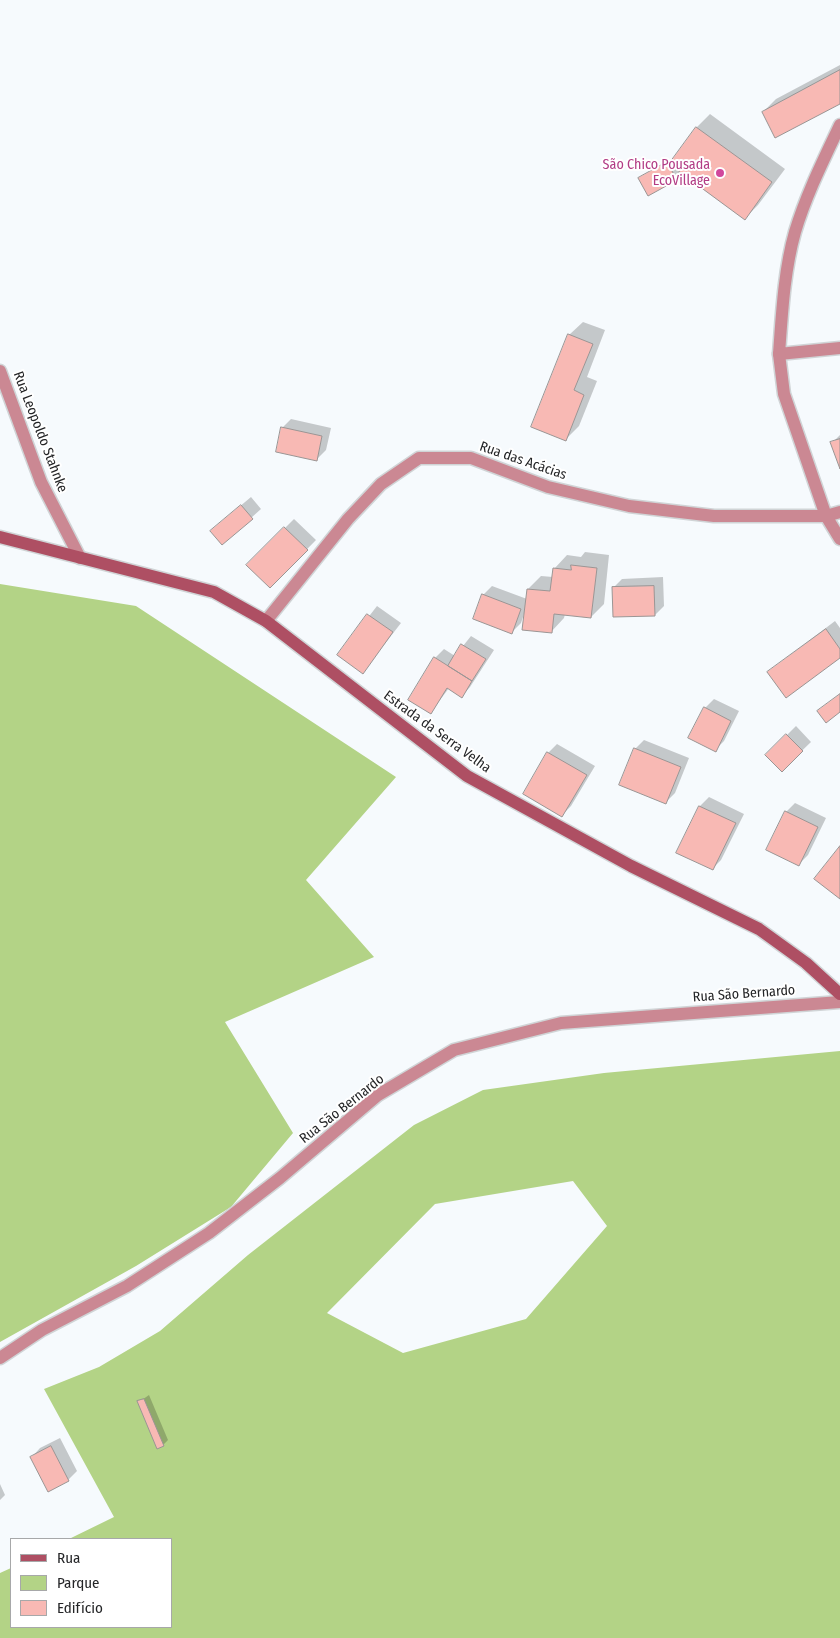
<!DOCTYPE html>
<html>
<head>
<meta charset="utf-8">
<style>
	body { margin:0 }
	#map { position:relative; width:840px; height:1638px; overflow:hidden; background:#f6fafd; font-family:"Fira Sans Condensed",sans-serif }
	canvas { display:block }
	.legend { position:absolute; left:10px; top:1538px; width:162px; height:90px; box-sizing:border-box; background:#fff; border:1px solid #a7a8a9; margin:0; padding:6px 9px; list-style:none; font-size:15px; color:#242527 }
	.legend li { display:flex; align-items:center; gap:10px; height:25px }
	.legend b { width:25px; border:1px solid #a7a8a9 }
</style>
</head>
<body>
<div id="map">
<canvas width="840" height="1638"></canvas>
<ul class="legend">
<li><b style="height:6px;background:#ae4f63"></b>Rua</li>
<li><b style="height:14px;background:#b3d386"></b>Parque</li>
<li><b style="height:14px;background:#f8b9b4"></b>Edifício</li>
</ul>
</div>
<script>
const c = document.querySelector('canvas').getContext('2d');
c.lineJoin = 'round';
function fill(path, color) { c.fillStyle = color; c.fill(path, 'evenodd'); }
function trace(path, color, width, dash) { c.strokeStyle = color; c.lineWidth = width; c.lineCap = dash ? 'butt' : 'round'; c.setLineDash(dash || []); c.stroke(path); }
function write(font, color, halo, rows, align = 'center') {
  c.font = font + ' "Fira Sans Condensed",sans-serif'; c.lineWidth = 4; c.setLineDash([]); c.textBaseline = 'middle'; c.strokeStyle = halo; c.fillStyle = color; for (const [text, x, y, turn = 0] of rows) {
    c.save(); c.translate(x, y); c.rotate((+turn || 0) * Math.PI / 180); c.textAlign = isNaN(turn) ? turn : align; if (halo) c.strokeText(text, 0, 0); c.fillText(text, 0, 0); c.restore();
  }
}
const green = new Path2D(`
	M0,584L136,606L396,777L306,880L374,957L225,1022L293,1133L231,1207L136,1266L0,1342Z
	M840,1051V1638H0V1573L11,1568V1627H171V1539H69L114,1517L44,1389L99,1367L160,1331L248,1255L414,1125L483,1090L604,1073ZM573,1181L607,1226L526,1319L403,1353L327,1313L435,1204Z`);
const shadow = new Path2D(`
	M840,65V102L763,112L776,99Z
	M710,114L785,169L758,205L744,219L677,169L681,175L676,179L639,178L672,159L673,161L697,127Z
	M583,322L605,330L587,377L597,381L579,426L566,439L569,335Z
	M291,419L331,428L326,450L317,459L282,428Z
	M840,435V465L832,443Z
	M251,497L261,509L222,544L220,523Z
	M294,519L316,540L270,587L248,565Z
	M585,552L609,555L604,604L591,617L565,614L564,618L551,632L524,614L521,623L512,632L483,595L492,586L527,599L528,589L541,576L553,577L554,569L567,555L581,557Z
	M663,577L664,606L655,615L613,588L622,579Z
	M377,606L401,623L363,672L339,655Z
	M835,621L840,628V657L768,672Z
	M471,636L494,650L470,687L462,696L449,688L431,712L435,658L444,649L455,656Z
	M714,699L739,711L724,741L715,750L705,708Z
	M796,726L811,742L782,770L767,755Z
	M644,740L689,758L675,793L666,802L635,749Z
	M557,744L595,766L571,806L562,815L548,753Z
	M709,797L744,814L721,860L712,869L678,852L700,806Z
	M795,803L826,818L808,855L799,864L768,849L786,812Z
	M149,1395L168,1440L163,1445L139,1402Z
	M60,1438L77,1471L68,1480L32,1457L40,1448Z
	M0,1484L5,1495L0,1500Z`);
const building = new Path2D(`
	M840,70V104L775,138L762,112Z
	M696,127L772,182L745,220L669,164Z
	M667,162L677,180L648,196L638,178Z
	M568,334L593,344L574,390L584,395L566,441L531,427Z
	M281,427L322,436L317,461L276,452Z
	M840,439V469L830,442Z
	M241,505L253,519L222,545L210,531Z
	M284,527L308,550L270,588L246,565Z
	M571,565L597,568L591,618L554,614L552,633L522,630L527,589L550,591L553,568L571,570Z
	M654,586L655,616L613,617L612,587Z
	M482,594L521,609L512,634L473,619Z
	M367,614L393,632L363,674L337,655Z
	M826,629L840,649V658L786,698L767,672Z
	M461,644L486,659L472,681L448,666Z
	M434,657L472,681L462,698L447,688L431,714L408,700Z
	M840,694V712L826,723L817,711Z
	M704,707L731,721L716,752L688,738Z
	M786,734L803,751L782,772L765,755Z
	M634,748L681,767L666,804L619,785Z
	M547,752L587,775L562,817L523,794Z
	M699,806L736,823L713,870L676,853Z
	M785,811L818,827L799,866L766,850Z
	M840,846V899L814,879Z
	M144,1399L164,1446L157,1449L137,1401Z
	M51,1446L69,1481L48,1492L30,1457Z`);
const lane = new Path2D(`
	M840,125C824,159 806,195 795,232C784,271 782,313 779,354L840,348`);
const street = new Path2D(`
	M779,354L784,394L826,516L840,539
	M0,371L41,482L80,558
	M266,621L348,519L381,484L419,458H471L548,487L629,506L714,516H826L840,512
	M0,1358L42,1330L127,1286L209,1233L280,1178L378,1095L454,1050L561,1023L840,1002`);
const secondary = new Path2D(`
	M0,537L214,592L266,621L467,776L631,866L759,929L806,963L840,994`);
const markers = [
	[720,173,5,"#d1479c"]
];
const hotelNames = [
	["São Chico Pousada",710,165],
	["EcoVillage",710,181]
];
const streetNames = [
	["Rua Leopoldo Stahnke",40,432,69],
	["Rua das Acácias",523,461,19],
	["Estrada da Serra Velha",437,732,36],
	["Rua São Bernardo",744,994,-4],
	["Rua São Bernardo",342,1109,-38]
];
fill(green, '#b3d386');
fill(shadow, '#0003');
fill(building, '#f8b9b4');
trace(building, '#9a9594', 1);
trace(lane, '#d0d4d6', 15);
trace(street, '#d0d4d6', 15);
trace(secondary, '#d0d4d6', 15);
trace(lane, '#cb8893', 12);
trace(street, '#cb8893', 12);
trace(secondary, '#ae4f63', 12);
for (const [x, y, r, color] of markers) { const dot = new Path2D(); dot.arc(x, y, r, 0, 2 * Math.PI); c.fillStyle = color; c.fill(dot); trace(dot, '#fff', 2); }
write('14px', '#b23c85', '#fff', hotelNames, 'right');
write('14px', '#242527', '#fff', streetNames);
</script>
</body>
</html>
